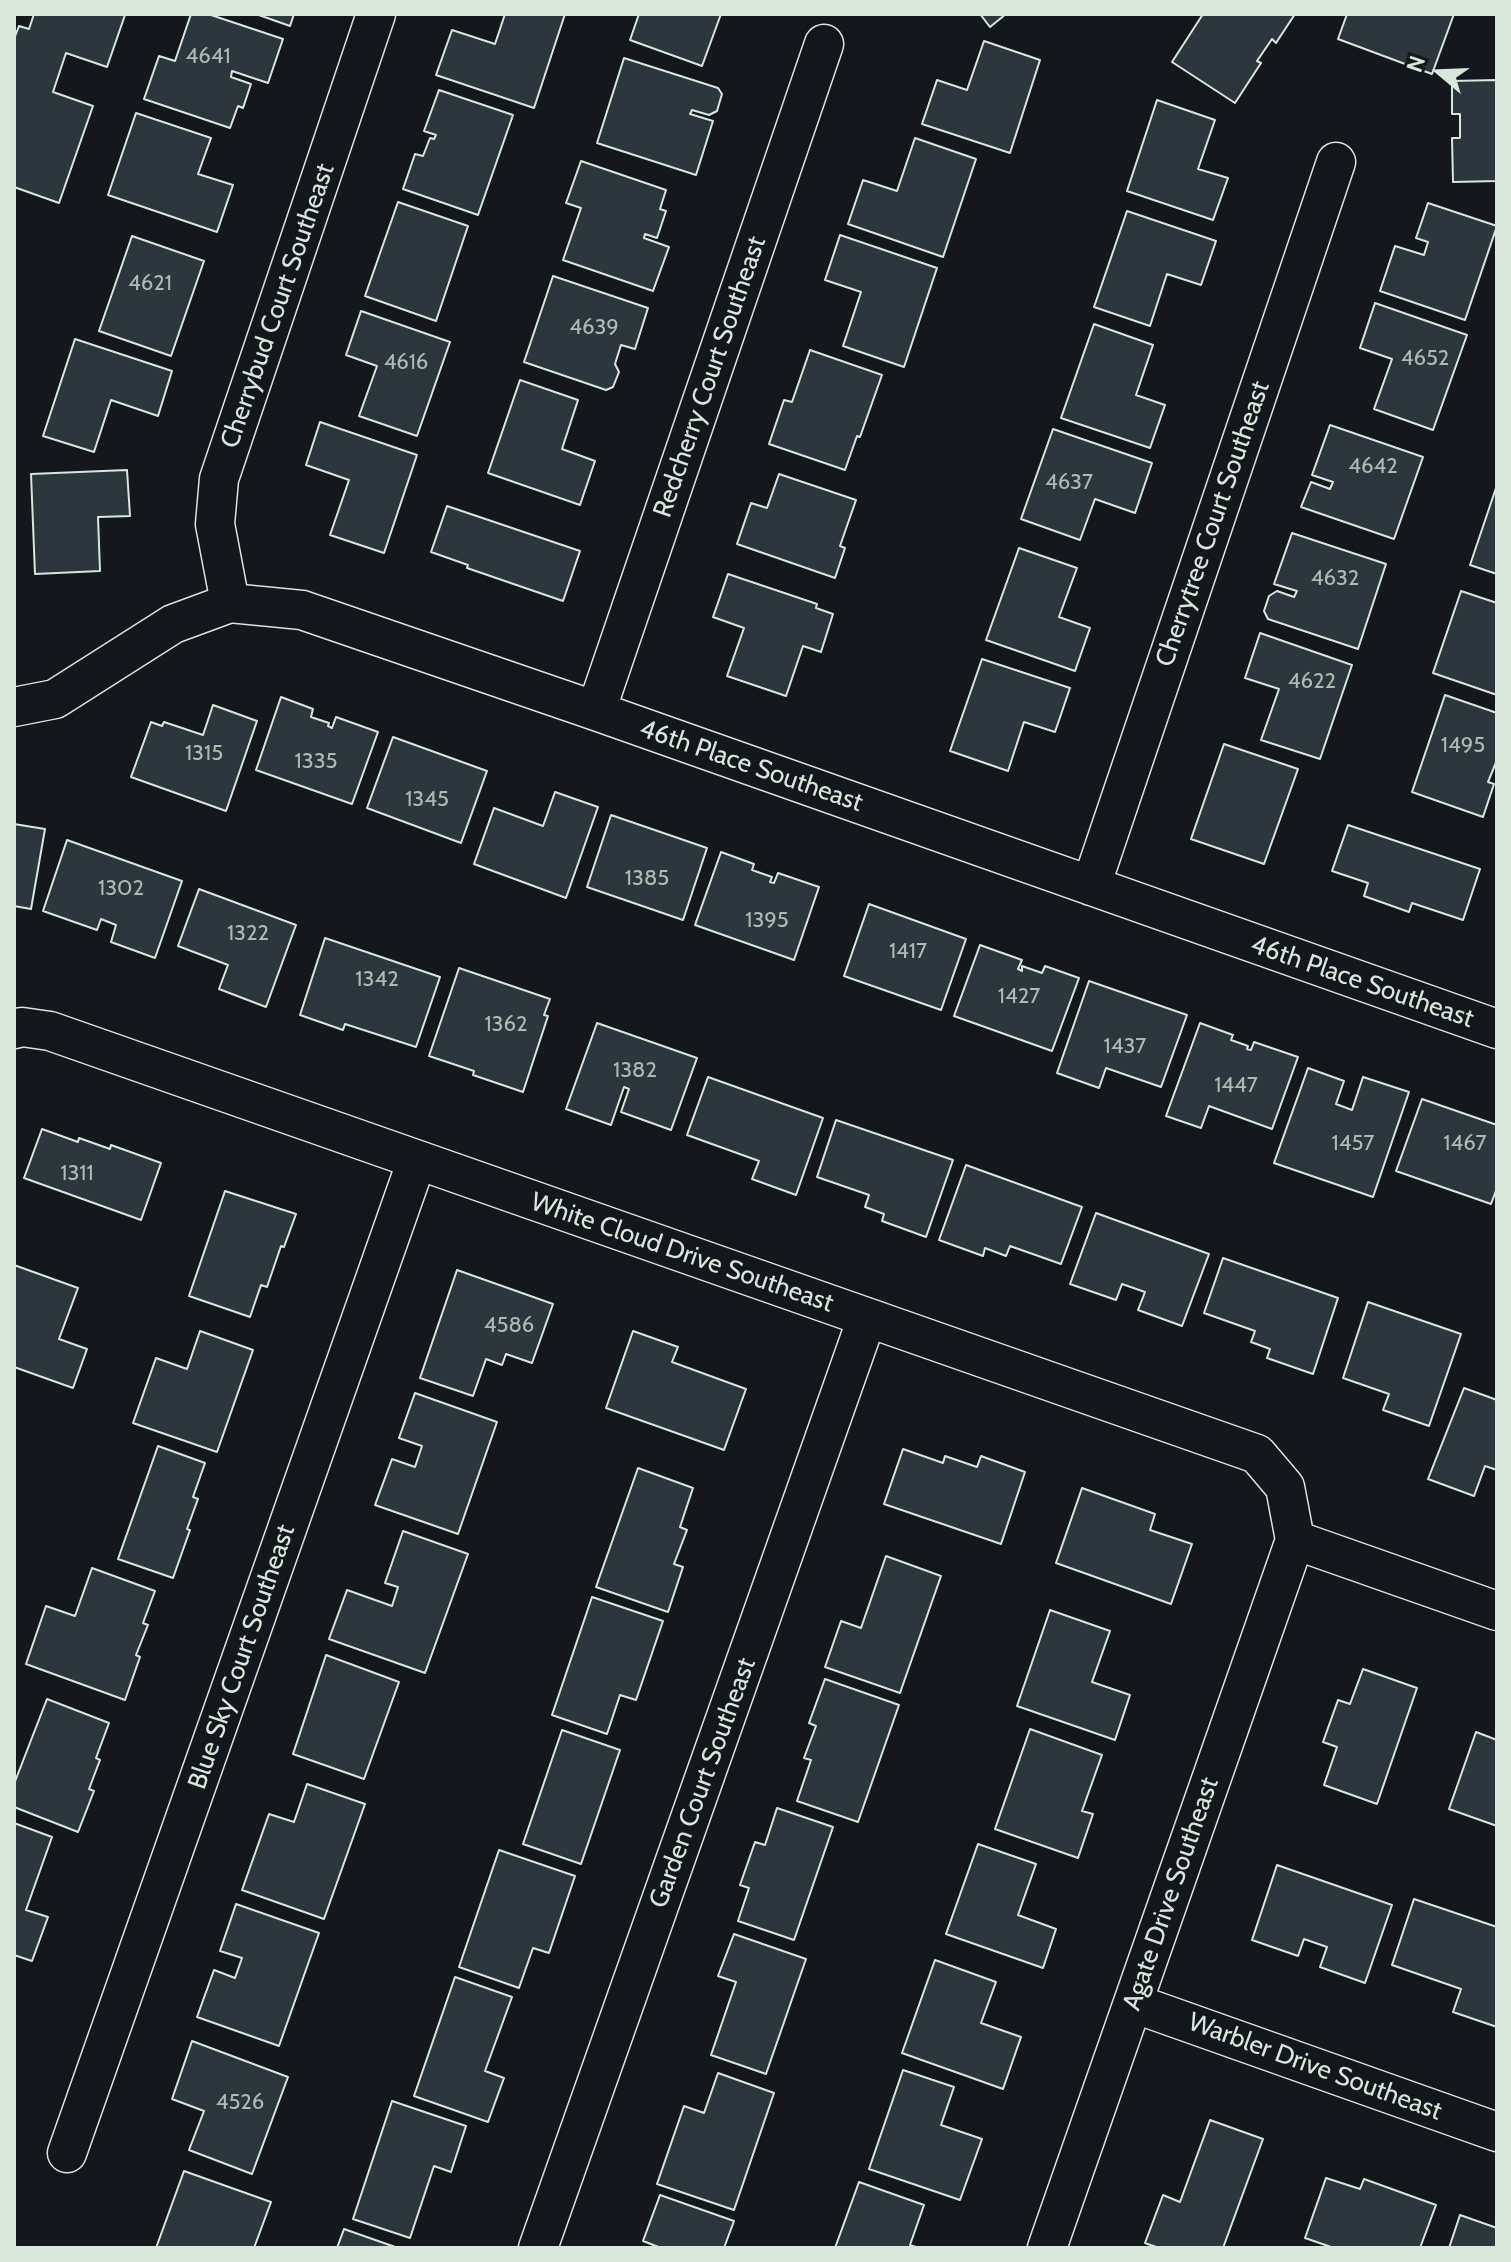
<!DOCTYPE html>
<html>
<head>
<meta charset="utf-8">
<style>
	body { margin:0 }
	#map { position:relative; width:1511px; height:2262px; overflow:hidden; background:#14181c; font-family:Cabin,sans-serif }
	canvas { display:block }
	.frame { position:absolute; inset:0; border:16px solid #d8e6dc; pointer-events:none }
	.north { position:absolute; left:1399px; top:32px; width:80px; height:80px; -webkit-text-stroke:6px #14181c; paint-order:stroke; rotate:289deg; font-size:22px; font-weight:700; line-height:32px; text-align:center; color:#d8e6dc }
	.north::after { content:''; display:block; margin:auto; width:28px; height:36px; background:#d8e6dc; clip-path:polygon(50% 0,100% 100%,50% 72%,0 100%) }
</style>
</head>
<body>
<div id="map">
<canvas width="1511" height="2262"></canvas>
<div class="frame"></div>
<div class="north">N</div>
</div>
<script>
const c = document.querySelector('canvas').getContext('2d');
c.lineJoin = 'round';
function fill(path, color) { c.fillStyle = color; c.fill(path, 'evenodd'); }
function trace(path, color, width, dash) { c.strokeStyle = color; c.lineWidth = width; c.lineCap = dash ? 'butt' : 'round'; c.setLineDash(dash || []); c.stroke(path); }
function write(font, color, halo, rows, align = 'center') {
  c.font = font + ' Cabin,sans-serif'; c.lineWidth = 6; c.setLineDash([]); c.textBaseline = 'middle'; c.strokeStyle = halo; c.fillStyle = color; for (const [text, x, y, turn = 0] of rows) {
    c.save(); c.translate(x, y); c.rotate((+turn || 0) * Math.PI / 180); c.textAlign = isNaN(turn) ? turn : align; if (halo) c.strokeText(text, 0, 0); c.fillText(text, 0, 0); c.restore();
  }
}
const building = new Path2D(`
	M34,14L125,15L107,67L66,53L53,92L93,106L59,203L14,187V39L19,26L29,29Z
	M191,14H208L283,39L268,83L232,71L231,77L251,84L243,108L238,106L230,128L144,99L159,56L175,61Z
	M256,14H294L290,26Z
	M505,14H565L534,108L436,75L452,30L495,44Z
	M639,14H721L702,66L630,40Z
	M980,14H1006L990,27Z
	M1203,14H1295L1276,43L1272,39L1257,61L1261,63L1235,103L1172,62Z
	M1347,14H1454L1432,74L1338,39Z
	M984,41L1040,60L1010,153L922,124L937,80L967,90Z
	M624,58L718,88L722,94L717,111L709,115L692,110L690,114L713,121L696,175L597,143Z
	M1497,80V181L1453,182L1452,138H1460V114H1452V81Z
	M439,90L513,115L478,215L403,189L415,154L423,156L430,138L434,139L436,135L424,131Z
	M1157,100L1215,120L1198,169L1228,178L1213,220L1127,191Z
	M136,113L211,138L198,174L233,185L217,232L108,195Z
	M915,138L976,159L943,257L848,224L863,180L897,191Z
	M581,161L666,190L660,209L666,211L657,238L645,234L644,238L669,247L653,291L563,260L581,208L566,203Z
	M398,202L468,226L436,321L365,296Z
	M1428,203L1497,226L1465,320L1380,291L1395,246L1424,255L1428,242L1416,238Z
	M1127,211L1216,241L1201,285L1167,274L1150,326L1094,307Z
	M840,235L937,268L904,367L843,346L861,292L825,280Z
	M132,236L204,261L171,356L99,331Z
	M553,276L648,308L635,349L621,345L615,364L619,372L613,387L606,390L524,362Z
	M1375,303L1467,335L1433,430L1374,409L1392,359L1360,348Z
	M361,311L450,342L417,436L359,416L377,366L346,355Z
	M1094,324L1153,345L1136,395L1165,405L1150,448L1061,418Z
	M75,339L172,371L158,416L111,400L94,452L43,436Z
	M810,350L882,375L860,437L857,436L845,470L769,444L784,400L792,402Z
	M520,380L578,400L562,449L595,461L580,505L488,473Z
	M320,422L417,455L384,553L330,535L349,480L306,465Z
	M1330,425L1423,457L1394,539L1301,507L1311,482L1330,489L1333,482L1312,475Z
	M1053,429L1152,463L1135,513L1095,499L1080,540L1021,519Z
	M127,470L130,516L98,517L100,571L35,574L31,474Z
	M779,474L856,500L840,546L845,548L835,578L737,544L751,503L767,508Z
	M1497,485V574L1470,565Z
	M447,506L580,551L563,601L467,568L468,565L431,552Z
	M1292,533L1386,564L1358,649L1268,619L1264,611L1269,596L1277,591L1294,597L1297,591L1274,584Z
	M1019,548L1077,568L1059,617L1090,628L1075,671L986,640Z
	M728,574L817,604L816,608L833,614L821,652L803,646L786,696L727,676L744,628L713,617Z
	M1461,591L1497,603V695L1433,673Z
	M1260,633L1352,665L1320,759L1261,740L1279,689L1245,678Z
	M982,659L1070,688L1055,732L1024,722L1008,771L950,751Z
	M1445,695L1497,713V760L1488,782L1494,784L1483,817L1412,792Z
	M281,697L313,709L311,717L329,723L328,726L332,728L336,717L378,732L352,804L256,770Z
	M213,705L257,721L226,811L131,777L151,722L162,726L164,722L203,735Z
	M393,737L487,771L461,843L367,808Z
	M1224,744L1298,769L1264,864L1191,839Z
	M555,792L598,807L566,898L474,864L494,808L543,826Z
	M611,815L707,848L683,920L587,887Z
	M14,824L45,829L31,909L14,906Z
	M1348,825L1480,869L1463,920L1412,903L1409,912L1364,896L1368,883L1332,871Z
	M67,840L182,881L155,958L111,942L116,925L101,919L97,930L43,911Z
	M721,852L754,864L752,870L772,877L770,882L774,883L778,873L819,887L794,960L695,925Z
	M199,889L296,925L266,1007L219,989L228,965L178,946Z
	M869,904L966,939L941,1010L844,976Z
	M325,938L440,977L416,1047L345,1024L343,1030L300,1015Z
	M980,945L1022,960L1018,969L1022,971V966L1042,973L1045,966L1079,978L1052,1051L954,1016Z
	M459,968L550,999L544,1015L548,1016L523,1092L473,1075L474,1071L429,1056Z
	M1089,981L1187,1015L1161,1087L1106,1068L1099,1088L1057,1073Z
	M597,1023L697,1058L671,1130L621,1112L629,1089L624,1087L611,1125L566,1109Z
	M1200,1023L1233,1035L1231,1040L1248,1046L1247,1049L1251,1050L1254,1042L1298,1057L1272,1129L1209,1106L1201,1128L1166,1116Z
	M1308,1068L1344,1081L1336,1104L1352,1110L1363,1077L1409,1092L1373,1197L1274,1163Z
	M708,1077L823,1118L796,1195L752,1179L759,1161L687,1135Z
	M1422,1099L1497,1125V1188L1491,1204L1396,1171Z
	M836,1120L953,1160L926,1237L882,1221L884,1214L865,1207L869,1195L817,1177Z
	M42,1129L78,1142L79,1138L110,1149L111,1145L161,1163L141,1220L24,1178Z
	M966,1165L1082,1207L1061,1264L1010,1246L1006,1256L985,1248L983,1256L939,1240Z
	M225,1191L296,1214L284,1247L281,1246L267,1287L261,1285L250,1317L189,1296Z
	M1096,1213L1209,1254L1182,1326L1138,1310L1145,1292L1122,1284L1116,1300L1070,1284Z
	M1223,1258L1338,1298L1313,1374L1267,1358L1270,1349L1251,1342L1255,1331L1204,1313Z
	M14,1265L78,1288L59,1339L87,1349L73,1388L14,1367Z
	M457,1270L553,1304L532,1363L506,1354L502,1365L486,1359L473,1396L420,1378Z
	M1368,1302L1461,1334L1429,1426L1383,1410L1389,1394L1343,1378Z
	M200,1331L253,1350L217,1452L133,1423L156,1358L187,1369Z
	M633,1331L678,1347L672,1362L746,1389L724,1450L606,1408Z
	M1464,1388L1497,1400V1470L1485,1466L1474,1496L1428,1479Z
	M415,1393L497,1422L458,1534L375,1505L392,1459L415,1467L422,1446L399,1438Z
	M158,1446L205,1463L193,1497L198,1499L187,1529L190,1530L173,1578L118,1559Z
	M903,1449L943,1463L945,1456L977,1467L981,1456L1025,1472L1001,1544L884,1504Z
	M638,1468L693,1488L680,1527L687,1530L674,1564L683,1567L668,1612L596,1587Z
	M1082,1488L1155,1514L1150,1530L1192,1544L1171,1604L1056,1563Z
	M403,1531L468,1554L425,1673L329,1639L347,1590L392,1606L398,1587L385,1583Z
	M886,1556L941,1576L900,1693L825,1667L841,1621L861,1628Z
	M92,1568L155,1591L143,1623L148,1625L136,1655L140,1657L125,1700L26,1664L46,1606L75,1616Z
	M592,1597L663,1621L636,1700L620,1695L607,1734L552,1715Z
	M1050,1610L1110,1631L1092,1682L1130,1695L1115,1740L1017,1706Z
	M326,1655L399,1682L364,1779L293,1754Z
	M1363,1669L1417,1688L1377,1804L1324,1785L1337,1747L1323,1742L1338,1700L1350,1704Z
	M825,1679L899,1705L858,1822L797,1801L811,1760L804,1758L816,1726L809,1723Z
	M47,1699L109,1723L96,1758L100,1760L89,1789L94,1791L78,1832L14,1807V1784Z
	M1030,1729L1102,1755L1082,1811L1093,1814L1078,1858L995,1829Z
	M562,1730L620,1750L581,1864L523,1844Z
	M1476,1732L1497,1740V1826L1449,1809Z
	M307,1784L365,1804L324,1919L242,1890L269,1814L294,1822Z
	M777,1808L833,1827L794,1940L738,1921L749,1888L740,1885L755,1842L765,1845Z
	M14,1823L52,1837L26,1910L48,1917L32,1961L14,1955Z
	M978,1844L1036,1864L1018,1915L1056,1929L1043,1968L946,1934Z
	M499,1850L575,1876L549,1953L533,1948L519,1988L459,1967Z
	M1277,1865L1392,1905L1365,1983L1320,1967L1327,1947L1304,1939L1298,1956L1252,1940Z
	M1414,1899L1497,1927V2027L1453,2012L1461,1989L1392,1965Z
	M236,1904L319,1933L279,2046L197,2017L214,1970L235,1978L242,1958L220,1951Z
	M734,1934L806,1959L766,2074L711,2055L736,1982L718,1976Z
	M935,1960L996,1982L981,2023L1021,2037L1003,2089L902,2053Z
	M455,1977L512,1997L485,2071L504,2078L488,2122L414,2096Z
	M192,2041L288,2077L252,2174L189,2150L204,2111L172,2099Z
	M903,2070L954,2087L941,2125L982,2139L960,2200L869,2169Z
	M718,2073L774,2093L734,2210L657,2184L684,2106L704,2113Z
	M392,2101L466,2126L451,2172L434,2166L410,2238L353,2219Z
	M1210,2120L1263,2139L1223,2248H1159L1145,2243L1163,2195L1180,2202Z
	M184,2171L271,2202L254,2248H156Z
	M1326,2178L1360,2189L1364,2179L1436,2205L1420,2248H1334L1305,2238Z
	M859,2182L924,2205L910,2245L919,2248H835Z
	M660,2195L734,2221L724,2248H661L643,2241Z
	M1460,2215L1497,2228V2248H1449Z
	M344,2229L398,2248H337Z`);
const street = new Path2D(`
	M230,603L215,524L219,479L376,14
	M14,707L55,699L173,624L230,603L302,610L596,711L1497,1029
	M596,711L824,44
	M1091,886L1336,162
	M14,1029L22,1027L50,1031L1257,1454L1285,1487L1295,1540
	M1295,1540L1497,1611
	M1133,2003L1497,2132
	M67,2153L417,1160
	M538,2248L867,1318
	M1047,2248L1295,1540`);
const numberNames = [
	["4641",208,57],
	["4621",150,284],
	["4639",594,328],
	["4652",1425,359],
	["4616",406,363],
	["4642",1373,467],
	["4637",1069,483],
	["4632",1335,579],
	["4622",1312,682],
	["1495",1463,746],
	["1315",204,754],
	["1335",316,762],
	["1345",427,800],
	["1385",647,879],
	["1302",121,889],
	["1395",767,921],
	["1322",248,934],
	["1417",908,952],
	["1342",377,980],
	["1427",1019,997],
	["1362",506,1025],
	["1437",1125,1047],
	["1382",635,1071],
	["1447",1236,1086],
	["1457",1353,1144],
	["1467",1465,1144],
	["1311",77,1174],
	["4586",509,1326],
	["4526",240,2103]
];
const streetNames = [
	["Cherrybud Court Southeast",278,306,-71],
	["Redcherry Court Southeast",710,377,-71],
	["Cherrytree Court Southeast",1213,524,-71],
	["46th Place Southeast",751,766,19],
	["46th Place Southeast",1362,982,19],
	["White Cloud Drive Southeast",682,1253,19],
	["Blue Sky Court Southeast",242,1657,-71],
	["Garden Court Southeast",703,1783,-70],
	["Agate Drive Southeast",1171,1894,-71],
	["Warbler Drive Southeast",1315,2067,20]
];
fill(building, '#2c363c');
trace(building, '#d8e6dc', 2);
trace(street, '#d8e6dc', 41);
trace(street, '#14181c', 38);
write('22px', '#adbab4', null, numberNames);
write('26px', '#d8e6dc', '#14181c', streetNames);
</script>
</body>
</html>
